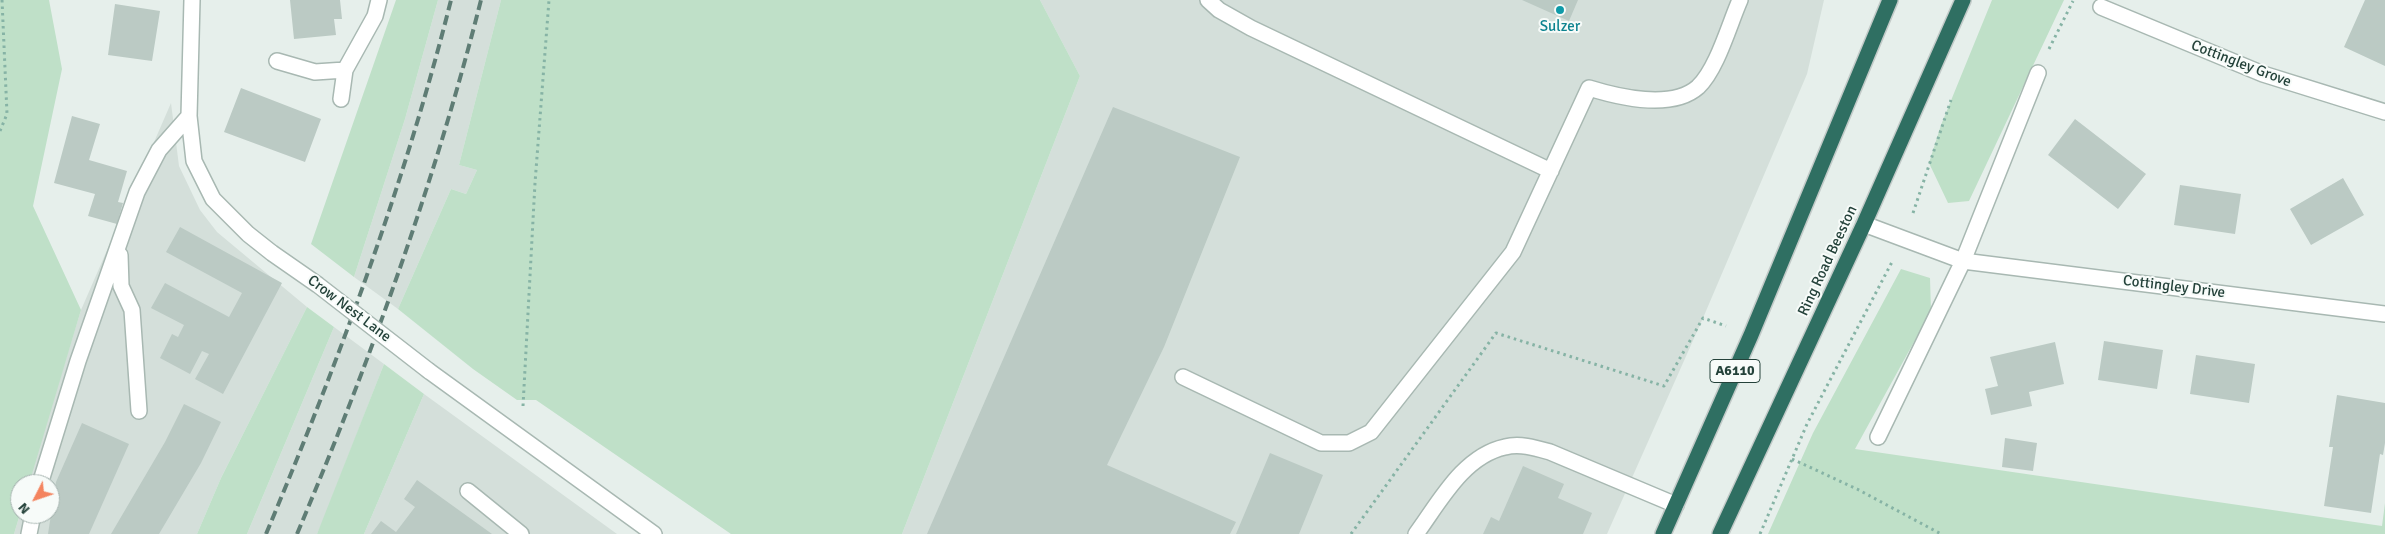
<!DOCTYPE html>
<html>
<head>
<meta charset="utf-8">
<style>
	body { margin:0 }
	#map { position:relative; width:2385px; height:534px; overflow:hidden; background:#e6efeb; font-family:Signika,sans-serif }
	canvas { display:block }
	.north { position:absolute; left:10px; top:474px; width:50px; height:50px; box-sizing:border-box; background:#f7fbf9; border:1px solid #a3b1ad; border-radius:50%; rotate:229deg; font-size:14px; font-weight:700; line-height:20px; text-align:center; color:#24423a }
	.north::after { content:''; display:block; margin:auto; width:18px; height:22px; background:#f4845f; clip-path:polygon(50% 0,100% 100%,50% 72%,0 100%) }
</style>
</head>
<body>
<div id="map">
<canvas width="2385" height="534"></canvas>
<div class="north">N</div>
</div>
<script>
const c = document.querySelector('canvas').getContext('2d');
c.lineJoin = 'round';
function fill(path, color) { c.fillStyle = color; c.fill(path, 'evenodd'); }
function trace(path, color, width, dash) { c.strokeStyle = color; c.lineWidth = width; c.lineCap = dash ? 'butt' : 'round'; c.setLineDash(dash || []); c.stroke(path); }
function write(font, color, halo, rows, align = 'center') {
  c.font = font + ' Signika,sans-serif'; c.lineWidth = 4; c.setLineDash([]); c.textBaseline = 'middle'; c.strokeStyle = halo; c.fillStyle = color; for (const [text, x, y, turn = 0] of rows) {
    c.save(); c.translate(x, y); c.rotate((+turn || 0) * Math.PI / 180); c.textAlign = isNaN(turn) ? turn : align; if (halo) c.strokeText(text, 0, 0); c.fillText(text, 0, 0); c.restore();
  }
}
const built = new Path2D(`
	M438,0H501L459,165L477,170L466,194L451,189L398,309L354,277L405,119Z
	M1040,0H1824L1807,74L1703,318L1607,534H902L1080,76Z
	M171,103L179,166L200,210L217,232L307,307L221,478L197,534H14L20,514H50V484H28L36,456L81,310Z
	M334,327L384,364L323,521L317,534H247Z
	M424,394L617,534H364Z`);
const green = new Path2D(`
	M0,0H49L62,69L33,206L81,310L29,484H20V514L14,534H0Z
	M396,0H438L405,119L354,277L311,244Z
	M501,0H1040L1080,76L902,534H731L536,400H517L473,369L398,309L451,189L466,194L477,170L459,165Z
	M1992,0H2064L1969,201L1948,203L1929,163L1941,125Z
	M1901,269L1930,278L1931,311L1855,449L2382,526L2385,503V534H1768L1813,433Z
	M307,307L334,327L247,534H197L221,478Z
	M384,364L424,394L364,534H317Z`);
const building = new Path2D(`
	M290,0H340L342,19H334L336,35L294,39Z
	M1522,0H1578L1569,21Z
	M2365,0H2385V66L2344,47Z
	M115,4L160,11L152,61L108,55Z
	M241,88L321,119L305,162L224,132Z
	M1113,107L1240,157L1164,347L1107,465L1236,522L1230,534H927Z
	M72,116L100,124L89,160L127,171L118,202L123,203L117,224L88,216L95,194L54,183Z
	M2075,119L2146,174L2118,209L2048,155Z
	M2343,178L2364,215L2311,245L2290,209Z
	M2180,185L2241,194L2235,234L2174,225Z
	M180,227L282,283L223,394L195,379L209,354L202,351L190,374L160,358L172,334L178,337L184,325L151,308L165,283L229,317L242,293L166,252Z
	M2104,341L2163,350L2157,389L2098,380Z
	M2055,342L2064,384L2029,392L2032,406L1991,415L1985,389L1998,386L1990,357Z
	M2196,355L2255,364L2249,403L2190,394Z
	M2337,395L2385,403V443L2383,455L2380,454L2371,513L2324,506L2333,447H2329Z
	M184,404L221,422L201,463L159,534H111L165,442Z
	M82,423L129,444L89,534H48L56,482Z
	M2005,438L2037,443L2033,471L2002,467Z
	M1270,453L1323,475L1299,534H1236Z
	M1523,466L1564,484L1558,498L1592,513L1583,534H1483L1491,517L1499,521Z
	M417,480L492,534H371L381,521L396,532L415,507L404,499Z`);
const path = new Path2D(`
	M2049,49L2073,1
	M0,131L7,114L2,0
	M1913,213L1951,100
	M523,406L535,183L549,0
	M1792,459L1857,489L1941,534
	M1351,534L1496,333L1664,386L1703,318L1726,326
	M1760,534L1807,424L1892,262`);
const minor = new Path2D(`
	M192,0L189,116L194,161L213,199L248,234L272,253
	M1208,0L1219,10L1251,28L1551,171
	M2101,7L2263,74L2385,112
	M277,61L315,72L345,70L341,99
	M345,70L375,16L379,0
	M1864,224L1963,261L2385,314
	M120,255L121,286L132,310L139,411
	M429,371L654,534
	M1183,377L1321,443H1349L1371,432L1513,252L1589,88C1618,97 1672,110 1698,87C1717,69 1729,25 1740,0
	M1878,437L1963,261L2038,73
	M40,484L78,361L137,192L159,150L189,116
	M468,491L521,534
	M29,534L33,514
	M1416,534C1439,503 1463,456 1505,447C1520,443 1536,448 1550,452L1676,505`);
const highway = new Path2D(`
	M1663,534L1751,335L1890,0
	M1720,534L1864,224L1963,0`);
const rail = new Path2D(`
	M266,534C339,360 405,183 451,0
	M297,534C370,361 435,182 481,0`);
const minorBridge = new Path2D(`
	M272,253L318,285L429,371`);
const markers = [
	[1560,10,5,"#0f9aa8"]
];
const shields = [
	[1735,371,50]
];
const shieldNames = [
	["A6110",1735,371]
];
const cultureNames = [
	["Sulzer",1560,27]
];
const streetNames = [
	["Cottingley Grove",2241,64,21],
	["Ring Road Beeston",1828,261,-65],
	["Cottingley Drive",2174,287,7],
	["Crow Nest Lane",349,309,37]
];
fill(built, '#d4dfda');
fill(green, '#bfe0c8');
fill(building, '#bbcac4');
trace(minor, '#a8b8b2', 18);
trace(highway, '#c2cac8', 18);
trace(path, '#86b3a5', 3, [2.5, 4]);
trace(minor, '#fff', 15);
trace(highway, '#2f6f62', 15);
trace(rail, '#5f7d75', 4, [10, 5]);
trace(minorBridge, '#a8b8b2', 18, []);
trace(minorBridge, '#fff', 15);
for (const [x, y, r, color] of markers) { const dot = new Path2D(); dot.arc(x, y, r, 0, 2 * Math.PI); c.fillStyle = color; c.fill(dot); trace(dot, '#f7fbf9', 2); }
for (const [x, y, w] of shields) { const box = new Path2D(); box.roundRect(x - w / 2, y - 11.5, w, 23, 4); c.fillStyle = '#f7fbf9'; c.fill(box); trace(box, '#24423a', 1); }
write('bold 14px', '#24423a', null, shieldNames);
write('15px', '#0d838f', '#f7fbf9', cultureNames);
write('15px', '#24423a', '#f7fbf9', streetNames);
</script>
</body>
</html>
